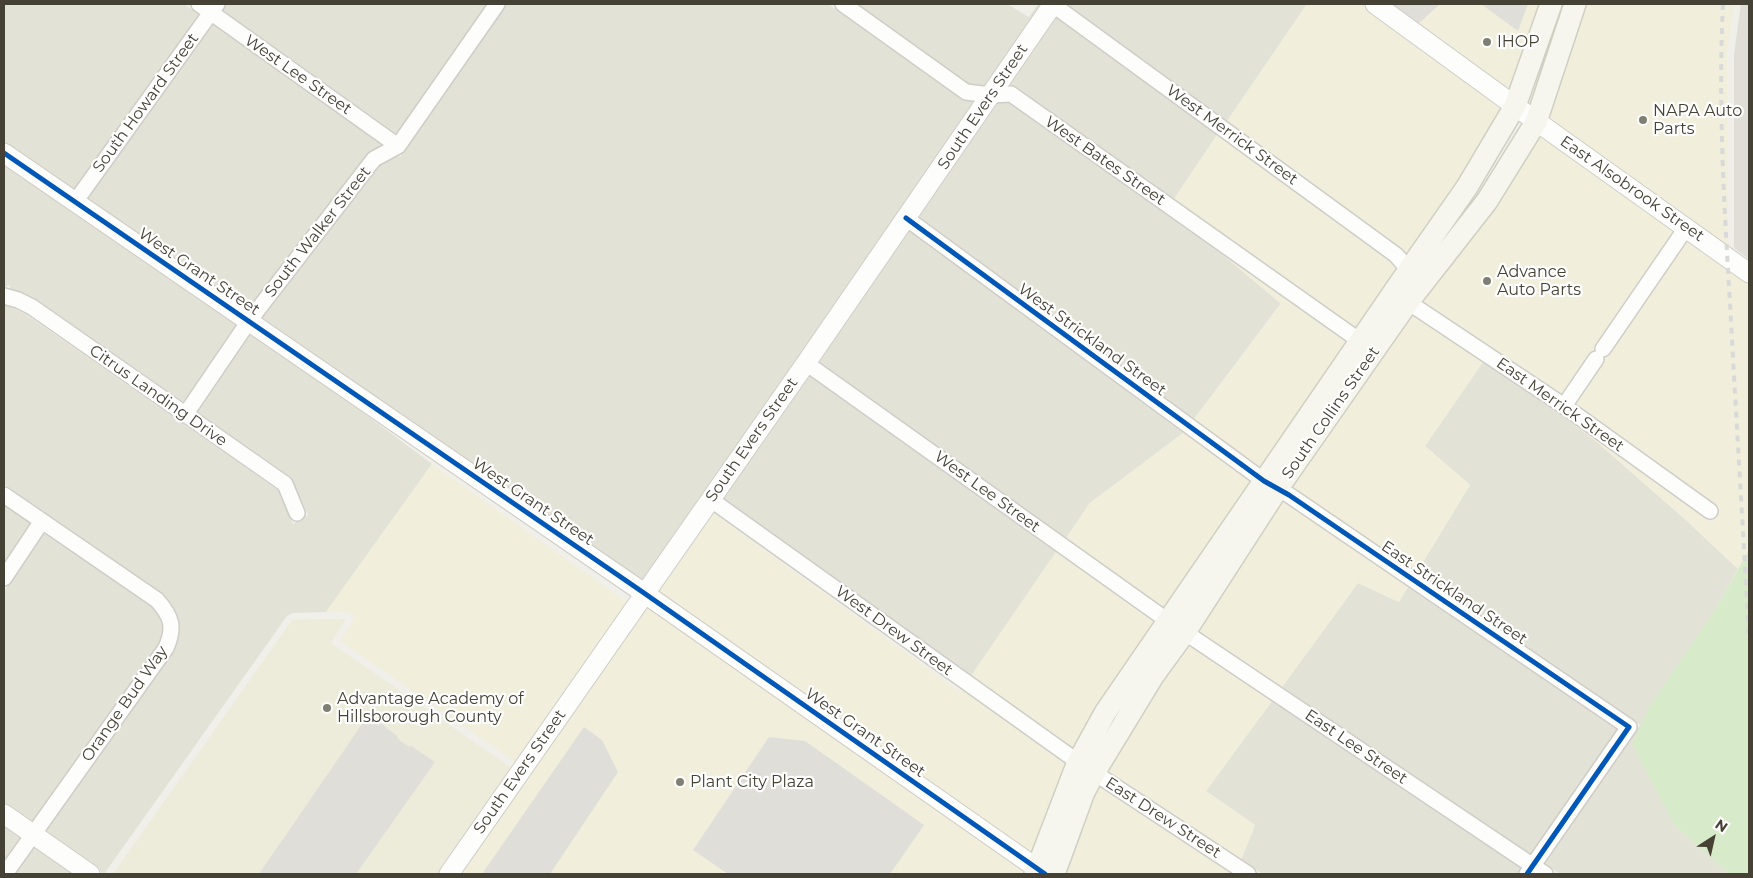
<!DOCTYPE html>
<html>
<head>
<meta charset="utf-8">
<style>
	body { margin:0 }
	#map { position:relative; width:1753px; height:878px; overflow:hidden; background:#f0efe9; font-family:Montserrat,sans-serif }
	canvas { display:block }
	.frame { position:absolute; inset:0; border:5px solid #454235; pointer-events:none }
	.north { position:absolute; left:1688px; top:813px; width:50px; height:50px; -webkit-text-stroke:4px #fff; paint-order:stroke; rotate:35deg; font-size:14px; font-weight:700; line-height:20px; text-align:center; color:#454235 }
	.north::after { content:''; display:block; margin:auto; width:18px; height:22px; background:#454235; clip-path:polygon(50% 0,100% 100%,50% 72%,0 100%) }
</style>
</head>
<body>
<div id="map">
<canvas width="1753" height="878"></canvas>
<div class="frame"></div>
<div class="north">N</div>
</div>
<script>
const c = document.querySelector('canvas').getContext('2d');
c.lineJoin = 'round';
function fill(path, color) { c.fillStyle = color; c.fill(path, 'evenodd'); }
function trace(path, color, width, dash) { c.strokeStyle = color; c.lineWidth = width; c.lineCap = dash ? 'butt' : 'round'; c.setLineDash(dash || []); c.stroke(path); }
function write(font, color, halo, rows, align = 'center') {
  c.font = font + ' Montserrat,sans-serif'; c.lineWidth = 4.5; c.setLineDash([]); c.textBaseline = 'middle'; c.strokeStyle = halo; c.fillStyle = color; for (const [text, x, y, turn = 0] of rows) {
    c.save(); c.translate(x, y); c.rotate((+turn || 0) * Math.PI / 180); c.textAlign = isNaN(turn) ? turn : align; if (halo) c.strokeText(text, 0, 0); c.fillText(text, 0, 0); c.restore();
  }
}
const residential = new Path2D(`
	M4,4H184L200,15L74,191L4,143Z
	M227,4H487L397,134L222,10Z
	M506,4H828L961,99L977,102L643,582L260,319L379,165L397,155L400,157Z
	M857,4H1007L1029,17L1038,4H1044L988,86L969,84Z
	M1066,4H1307L1227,121Z
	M1054,16L1217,135L1174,199L1016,87L1007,86Z
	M212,24L383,145L368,154L248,310L86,199Z
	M1008,102L1223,255L1281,303L1194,419L917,215L995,103Z
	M4,164L238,324L184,403L37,300L22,292L10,289V285L4,287Z
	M907,229L1183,433L1090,503L1066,538L818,361Z
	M4,304L27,315L278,490L293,524L308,515L290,477L196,412L250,333L330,388L432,464L326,612L293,613L287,616L104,874L44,832L172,652L179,634L178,620L172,604L162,593L4,484Z
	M1483,362L1554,409L1598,443L1687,521L1738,569L1715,610L1675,826L1729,874H1560L1544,863L1640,725L1417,572L1470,485L1425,446Z
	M808,375L1056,552L971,676L721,497Z
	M4,505L31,524L4,564Z
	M43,533L152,606L159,615L163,626V634L159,644L32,823L4,803V592Z
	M1358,583L1399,602L1408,587L1618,730L1532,855L1282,687Z
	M1272,701L1522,869L1518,874H1263L1241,860L1255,825L1206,791Z
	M4,824L22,837L4,863Z
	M34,846L75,874H14Z`);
const commercial = new Path2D(`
	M1307,4H1360L1504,109L1461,183L1409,256L1401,248L1227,121Z
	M1389,4H1543L1511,93Z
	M1583,4H1734L1727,54L1728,247L1546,118Z
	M1538,133L1675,230L1563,394L1419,300Z
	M1217,135L1391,262L1398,271L1358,330L1174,199Z
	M1687,239L1749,282V550L1738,569L1687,521L1598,443L1554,409L1711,522L1721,509L1575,403Z
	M1223,255L1349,344L1262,470L1194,419L1281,304Z
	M1409,314L1483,362L1425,446L1470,485L1417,572L1289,485Z
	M1183,433L1253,484L1166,610L1066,538L1090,503Z
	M432,464L628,603L517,763L340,641L353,620V616L351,613L347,612H326Z
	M1280,500L1408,587L1399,602L1358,583L1282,687L1196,629Z
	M711,511L960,692L962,690L1068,766L1034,856L656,591Z
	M1056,552L1157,624L1076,750L971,676Z
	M646,605L1027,872L1026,874H458Z
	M1186,644L1272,701L1206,791L1255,825L1241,860L1105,770Z
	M1096,785L1232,874H1063Z`);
const industrial = new Path2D(`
	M1741,4H1749V259L1734,248V54Z`);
const education = new Path2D(`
	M346,619L331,643L519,773L449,874H113L292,620Z`);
const green = new Path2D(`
	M1749,550V874H1729L1675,826L1632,744L1650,705L1715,610Z`);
const parking = new Path2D(`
	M1388,4H1440L1418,24Z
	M1481,4H1528L1518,31Z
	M369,714L397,736L398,739L409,747L411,746L435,762L356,874H259Z
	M584,727L602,740L618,772L550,874H482Z
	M769,737L805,741L924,825L890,874H728L693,850Z`);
const minor = new Path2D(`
	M199,4L398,146
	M843,4L966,92L991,95L1011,94L1360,341
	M1052,4L1396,255L1409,270
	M75,202L217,4
	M906,218L1264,481L1289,495L1629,727L1527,874
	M4,296L18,300L32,307L285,484L297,513
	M1408,302L1564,406L1710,511
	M1603,349L1686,228
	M806,363L1168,621L1545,874
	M1564,406L1596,359
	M185,415L249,321L374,159L398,146L497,4
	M4,495L157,600C172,617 175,627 166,648L5,874
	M710,499L1078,762L1248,874
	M4,578L42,521`);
const tertiary = new Path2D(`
	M1375,4L1515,106L1749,273
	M4,153L644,593L1045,874
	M4,814L90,874
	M449,874L806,363L1053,4`);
const secondary = new Path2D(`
	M1035,874L1078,762L1105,713L1409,270L1467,187L1515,106L1551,4
	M1054,874L1084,792L1094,773L1153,676L1185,632L1278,488L1408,302L1487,201L1536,122L1575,4`);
const rail = new Path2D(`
	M1723,4C1718,103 1724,204 1730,303C1736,415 1743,527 1749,640`);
const cycleway = new Path2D(`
	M4,153L644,593L1045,874
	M906,218L1264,481L1289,495L1629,727L1527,874`);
const markers = [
	[1487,42,5,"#817f74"],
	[1643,120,5,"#817f74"],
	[1487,281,5,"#817f74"],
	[327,708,5,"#817f74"],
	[680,782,5,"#817f74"]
];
const poiNames = [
	["IHOP",1497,42],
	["NAPA Auto",1653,111],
	["Parts",1653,129],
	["Advance",1497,272],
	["Auto Parts",1497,290],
	["Advantage Academy of",337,699],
	["Hillsborough County",337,717],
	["Plant City Plaza",690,782]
];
const streetNames = [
	["West Lee Street",298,75,35],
	["South Howard Street",146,103,-54],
	["South Evers Street",983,107,-56],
	["West Merrick Street",1232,135,36],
	["West Bates Street",1105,161,35],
	["East Alsobrook Street",1632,189,35],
	["South Walker Street",318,232,-52],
	["West Grant Street",199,272,34],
	["West Strickland Street",1092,340,36],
	["Citrus Landing Drive",158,396,35],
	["East Merrick Street",1560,405,35],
	["South Collins Street",1331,413,-55],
	["South Evers Street",752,440,-55],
	["West Lee Street",987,492,36],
	["West Grant Street",533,502,34],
	["East Strickland Street",1454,593,34],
	["West Drew Street",894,631,36],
	["Orange Bud Way",125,704,-55],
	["West Grant Street",865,733,35],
	["East Lee Street",1356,747,34],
	["South Evers Street",520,772,-55],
	["East Drew Street",1163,818,33]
];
fill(residential, '#e3e2d6');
fill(commercial, '#f2eedc');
fill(industrial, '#e0ded7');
fill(education, '#edecdb');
fill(green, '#d7eac9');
fill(parking, '#dfded9');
trace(minor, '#cecdc7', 18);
trace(tertiary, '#cecdc7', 21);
trace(secondary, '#d0cfc2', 24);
trace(minor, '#fdfdfc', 15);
trace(tertiary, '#fdfdfc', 19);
trace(secondary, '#f6f6ee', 21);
trace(rail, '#d9d9d8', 4, [6, 6]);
trace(cycleway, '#0057b8', 5);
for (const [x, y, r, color] of markers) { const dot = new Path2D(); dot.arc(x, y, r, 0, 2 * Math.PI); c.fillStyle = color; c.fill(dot); trace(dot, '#fff', 2); }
write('16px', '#454235', '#fff', poiNames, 'left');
write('16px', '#454235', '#fff', streetNames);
</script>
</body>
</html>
